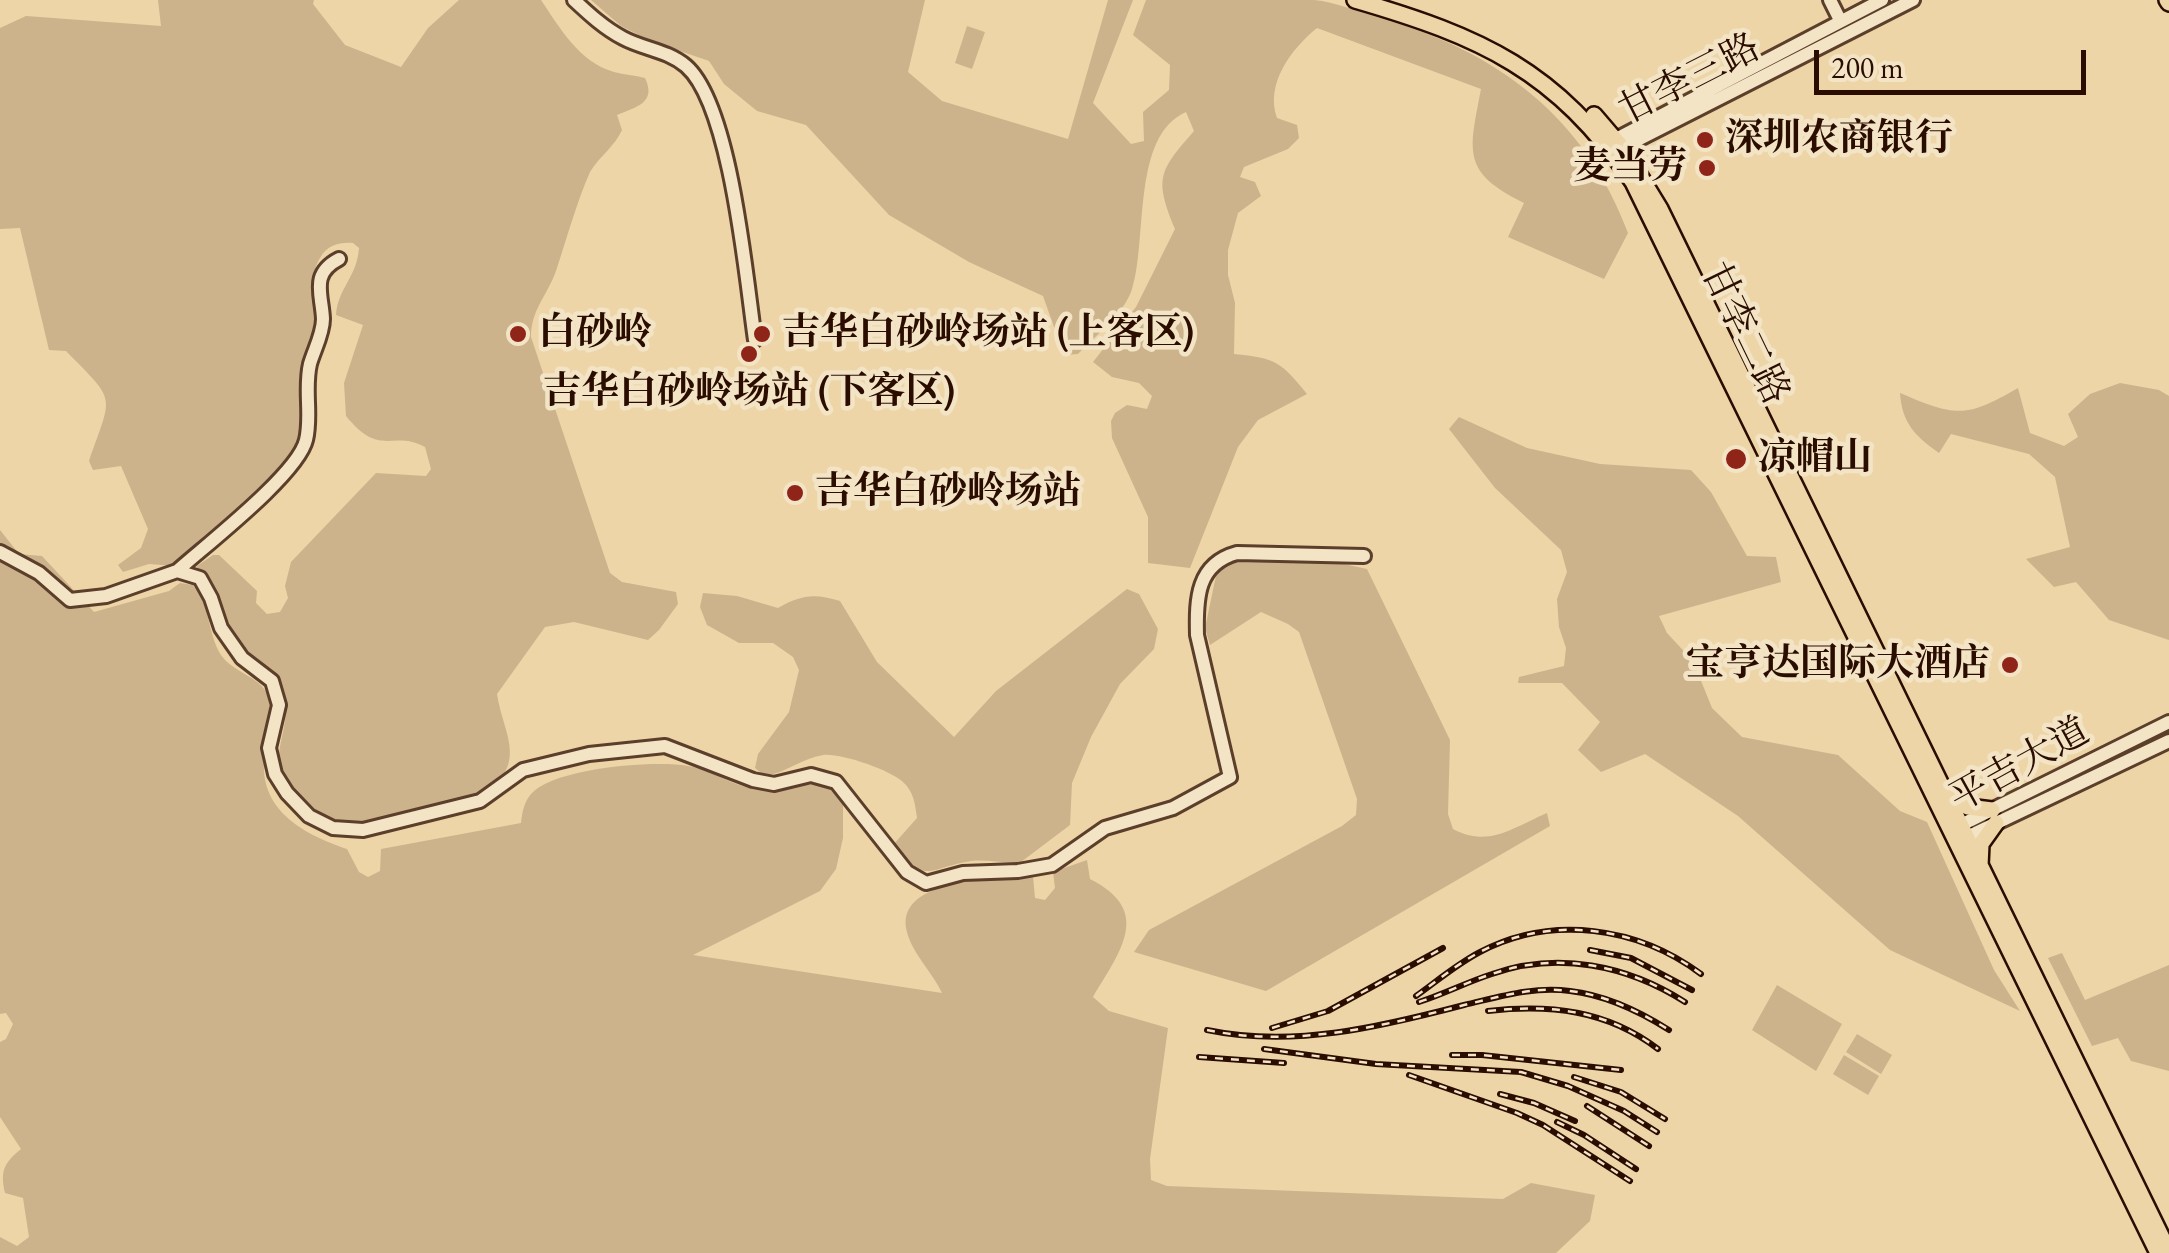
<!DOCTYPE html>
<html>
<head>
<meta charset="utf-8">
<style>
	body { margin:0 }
	#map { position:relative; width:2169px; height:1253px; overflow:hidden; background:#edd5a7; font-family:"EB Garamond",serif }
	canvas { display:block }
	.scale { position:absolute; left:1814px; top:50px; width:272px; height:45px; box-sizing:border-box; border:5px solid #2b0d00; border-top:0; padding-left:12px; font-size:30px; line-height:35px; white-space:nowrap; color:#2b0d00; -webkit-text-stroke:8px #f3e4c6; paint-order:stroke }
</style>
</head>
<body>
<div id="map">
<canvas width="2169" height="1253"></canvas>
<div class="scale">200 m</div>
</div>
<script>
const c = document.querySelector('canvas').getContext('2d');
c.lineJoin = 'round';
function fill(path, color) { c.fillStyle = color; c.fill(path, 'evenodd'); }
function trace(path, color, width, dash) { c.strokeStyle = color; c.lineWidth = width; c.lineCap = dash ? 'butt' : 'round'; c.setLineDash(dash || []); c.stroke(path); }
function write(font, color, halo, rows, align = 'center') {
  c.font = font + ' "EB Garamond","Noto Serif SC",serif'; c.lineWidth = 9; c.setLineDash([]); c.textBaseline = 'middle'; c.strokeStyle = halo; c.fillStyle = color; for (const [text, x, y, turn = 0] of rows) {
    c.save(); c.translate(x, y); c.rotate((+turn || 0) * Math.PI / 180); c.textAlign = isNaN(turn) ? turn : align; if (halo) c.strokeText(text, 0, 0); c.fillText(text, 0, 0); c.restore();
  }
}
const green = new Path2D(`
	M158,0H314L313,4L345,45L401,67L428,28L459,0H541C560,28 579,62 614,72C624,75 635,75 645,78C657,103 636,107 617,115L622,130C615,146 599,157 590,172C576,204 567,238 556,271C547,296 531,310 531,337L610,573L622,582L676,592L678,604L659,630L648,640L574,622L545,627L497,694C503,733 527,760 489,790C436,805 338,852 297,798C290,787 280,779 279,766C276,741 295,714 279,691C267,674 238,664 229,645C215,615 227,595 198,570L197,566L213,555H219L257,591L256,603L267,614L280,612L288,598L285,586L291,562L376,473L426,476L431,469L425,447C392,429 381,459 346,416L344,383L363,325L336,315C338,288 357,277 359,248L353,243C340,242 327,245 320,258C307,278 318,304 317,326C315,359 309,393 303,426C293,480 216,531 175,566L149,564L123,572L118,565L141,548L148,529L121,466L93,470L89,461C113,393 117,403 66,351L49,350L20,228L0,229V28L26,16L161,26Z
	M591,0H925L908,72L942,101L1068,139L1108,0H1133L1093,103L1131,144L1144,141L1143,112L1169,90L1170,65L1133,35L1146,0C1201,0 1258,0 1314,0C1335,2 1359,12 1380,18C1497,51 1585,117 1628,233L1604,279L1508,237L1524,203C1461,172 1469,152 1481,89L1317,28C1291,49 1265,84 1277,118L1297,125L1299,138L1288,149L1244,167L1240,177L1255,182L1261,196L1238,213L1228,250V275L1235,303L1234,354C1276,358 1281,362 1307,394L1258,420L1238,447L1190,568L1148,563V517L1112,438L1111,421L1115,413L1127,405L1147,409L1152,396L1139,383L1112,377L1093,362L1136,307L1175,229C1154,178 1159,171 1194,131L1186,112C1131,136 1148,240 1132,289C1124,314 1096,335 1078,354L1064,355L1043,296L969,262L889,215L806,125L757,111L724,84L709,61L651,41L621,26Z
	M967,26L985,32L972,69L955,63Z
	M2120,383L2159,390L2169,396V640L2109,620L2076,582L2054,587L2026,559L2070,547L2055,477L2029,454L1951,434L1939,453C1915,436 1902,423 1900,393C1956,417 1966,418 2018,388L2030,433L2064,446L2078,437L2068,414L2090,394Z
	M1459,417L1527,448L1600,464L1691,470L1711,492L1747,556L1776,557L1781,582L1659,616L1667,633L1693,661L1712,708L1742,737L1838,755L1900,811L1927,822L1994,970L2020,1011L1890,950L1738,816L1645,754L1601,772L1578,750L1600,722L1562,683H1518L1519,677L1564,666L1566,648L1559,627L1557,599L1567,572L1561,550L1495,488L1449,429Z
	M0,530L19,554L42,556L94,612L169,591L180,583L193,585C211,605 207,633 221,655C235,675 264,676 270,701C274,721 265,743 264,762C261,812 306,835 347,849L359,872L368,877L380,871L381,849L521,823C522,813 524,802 531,794C554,768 654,760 688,766C709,769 726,782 746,787C774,795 802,781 831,785L843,804V838L836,869L820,891L693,955L942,993C933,973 912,953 907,932C893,877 999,879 1033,876L1035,898L1045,900L1055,888L1053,872L1087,860L1090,879C1153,911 1121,950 1093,997L1109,1011L1168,1028L1150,1159L1151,1180L1167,1186L1503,1199L1531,1183L1595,1195L1590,1221L1556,1253H0V1237L17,1246L29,1237L23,1198L5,1193C0,1171 4,1163 21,1149L0,1117V1042L6,1039L13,1024L6,1013L0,1014Z
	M1254,559L1339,563L1367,569L1450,740L1448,814L1453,829C1489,848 1512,828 1547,813L1550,826L1266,991L1134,952L1149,930L1342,826L1356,815L1357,799L1299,632L1288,624L1261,612L1210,645L1205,628L1217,571L1231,563Z
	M1127,589L1139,594L1158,629L1154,649L1120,684L1091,737L1072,783L1070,825L1021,862C1005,864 987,859 971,861C928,868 926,886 893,845L917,818C915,804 914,792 903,782C890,770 841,753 823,755C802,758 786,773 765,776L755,768L758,754L789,712L799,670L793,657L773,643H739L707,625L700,607L703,593L737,596L778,608C801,595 814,593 840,601L877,662L954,737L996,691Z
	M2062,953L2085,1000L2169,965V1071L2131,1061L2118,1038L2092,1046L2048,958Z
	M1777,985L1842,1024L1816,1071L1752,1030Z
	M1857,1034L1892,1055L1881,1074L1846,1052Z
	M1844,1055L1879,1076L1868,1095L1833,1074Z`);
const minor = new Path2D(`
	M574,0C589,14 604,28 623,38C643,49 667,50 686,66C731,105 746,278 755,340
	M1830,0L1840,20
	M1613,146L1616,139L1882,0
	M1618,150L1913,0
	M0,552L39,573L70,600L106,596L177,571L200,578L211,598L221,628L242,658L272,681L279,705L269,748L275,774L287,793L309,816L333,828L363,830L480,801L523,770L589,754L665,746L753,780L774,784L811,775L836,782L907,872L926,883L963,873L1018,871L1052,865L1105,828L1173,808L1230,777L1197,635C1196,598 1197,564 1237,553L1364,556
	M177,571C206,545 298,474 306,440C312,416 304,389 310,364C314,350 323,334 323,319C322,294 310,274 339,259
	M1956,830L1959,826L2169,722
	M1959,837L1965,838L2169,741`);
const major = new Path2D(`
	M1355,0C1482,37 1556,70 1633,182L2158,1253
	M2167,0L2169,3
	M1594,115L1624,150L1660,209L2169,1252
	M1945,795L1968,807L1992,810
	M1980,866L1981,844L1996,823`);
const rail = new Path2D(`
	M1590,950L1631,958L1692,990
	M1416,996C1437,981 1457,964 1480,952C1552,914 1638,927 1701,974
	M1419,1002C1444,994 1467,982 1492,974C1558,951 1627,965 1685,1002
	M1488,1011C1550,1004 1607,1010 1658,1049
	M1272,1028L1328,1011L1443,948
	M1207,1030C1293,1048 1380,1027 1464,1005C1499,997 1533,986 1570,991C1605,995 1639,1011 1669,1030
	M1264,1049L1376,1064L1521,1072L1568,1086L1624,1111L1657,1132
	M1452,1055H1482L1621,1070
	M1199,1057L1284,1063
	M1409,1075L1517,1113L1543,1125L1630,1181
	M1574,1077L1621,1092L1665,1119
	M1500,1094L1534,1103L1575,1121
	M1587,1106L1649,1146
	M1557,1122L1584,1135L1636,1169`);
const markers = [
	[1705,140,10,"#8f2418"],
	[1707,168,10,"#8f2418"],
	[518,334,10,"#8f2418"],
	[762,334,10,"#8f2418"],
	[749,354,10,"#8f2418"],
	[1736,459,12,"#8f2418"],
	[795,493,10,"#8f2418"],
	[2010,665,10,"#8f2418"]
];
const streetNames = [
	["甘李三路",1690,80,-27],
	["甘李二路",1744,334,64],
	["平吉大道",2020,766,-29]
];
const poiNames = [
	["深圳农商银行",1725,140],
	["麦当劳",1687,168,"right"],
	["白砂岭",538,334],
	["吉华白砂岭场站 (上客区)",782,334],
	["吉华白砂岭场站 (下客区)",749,393,"center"],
	["凉帽山",1758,459],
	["吉华白砂岭场站",815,493],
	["宝亨达国际大酒店",1990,665,"right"]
];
fill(green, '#ccb38b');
trace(minor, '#5c3f2a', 18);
trace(major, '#2b0d00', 20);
trace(minor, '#f3e4c6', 12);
trace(major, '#edd5a7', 15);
trace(rail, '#2b0d00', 6);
trace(rail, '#f3e4c6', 2.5, [8]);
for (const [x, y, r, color] of markers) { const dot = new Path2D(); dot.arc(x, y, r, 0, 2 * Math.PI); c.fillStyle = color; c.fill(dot); trace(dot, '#f3e4c6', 4); }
write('38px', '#2b0d00', '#f3e4c6', streetNames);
write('bold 38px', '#2b0d00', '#f3e4c6', poiNames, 'left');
</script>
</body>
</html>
